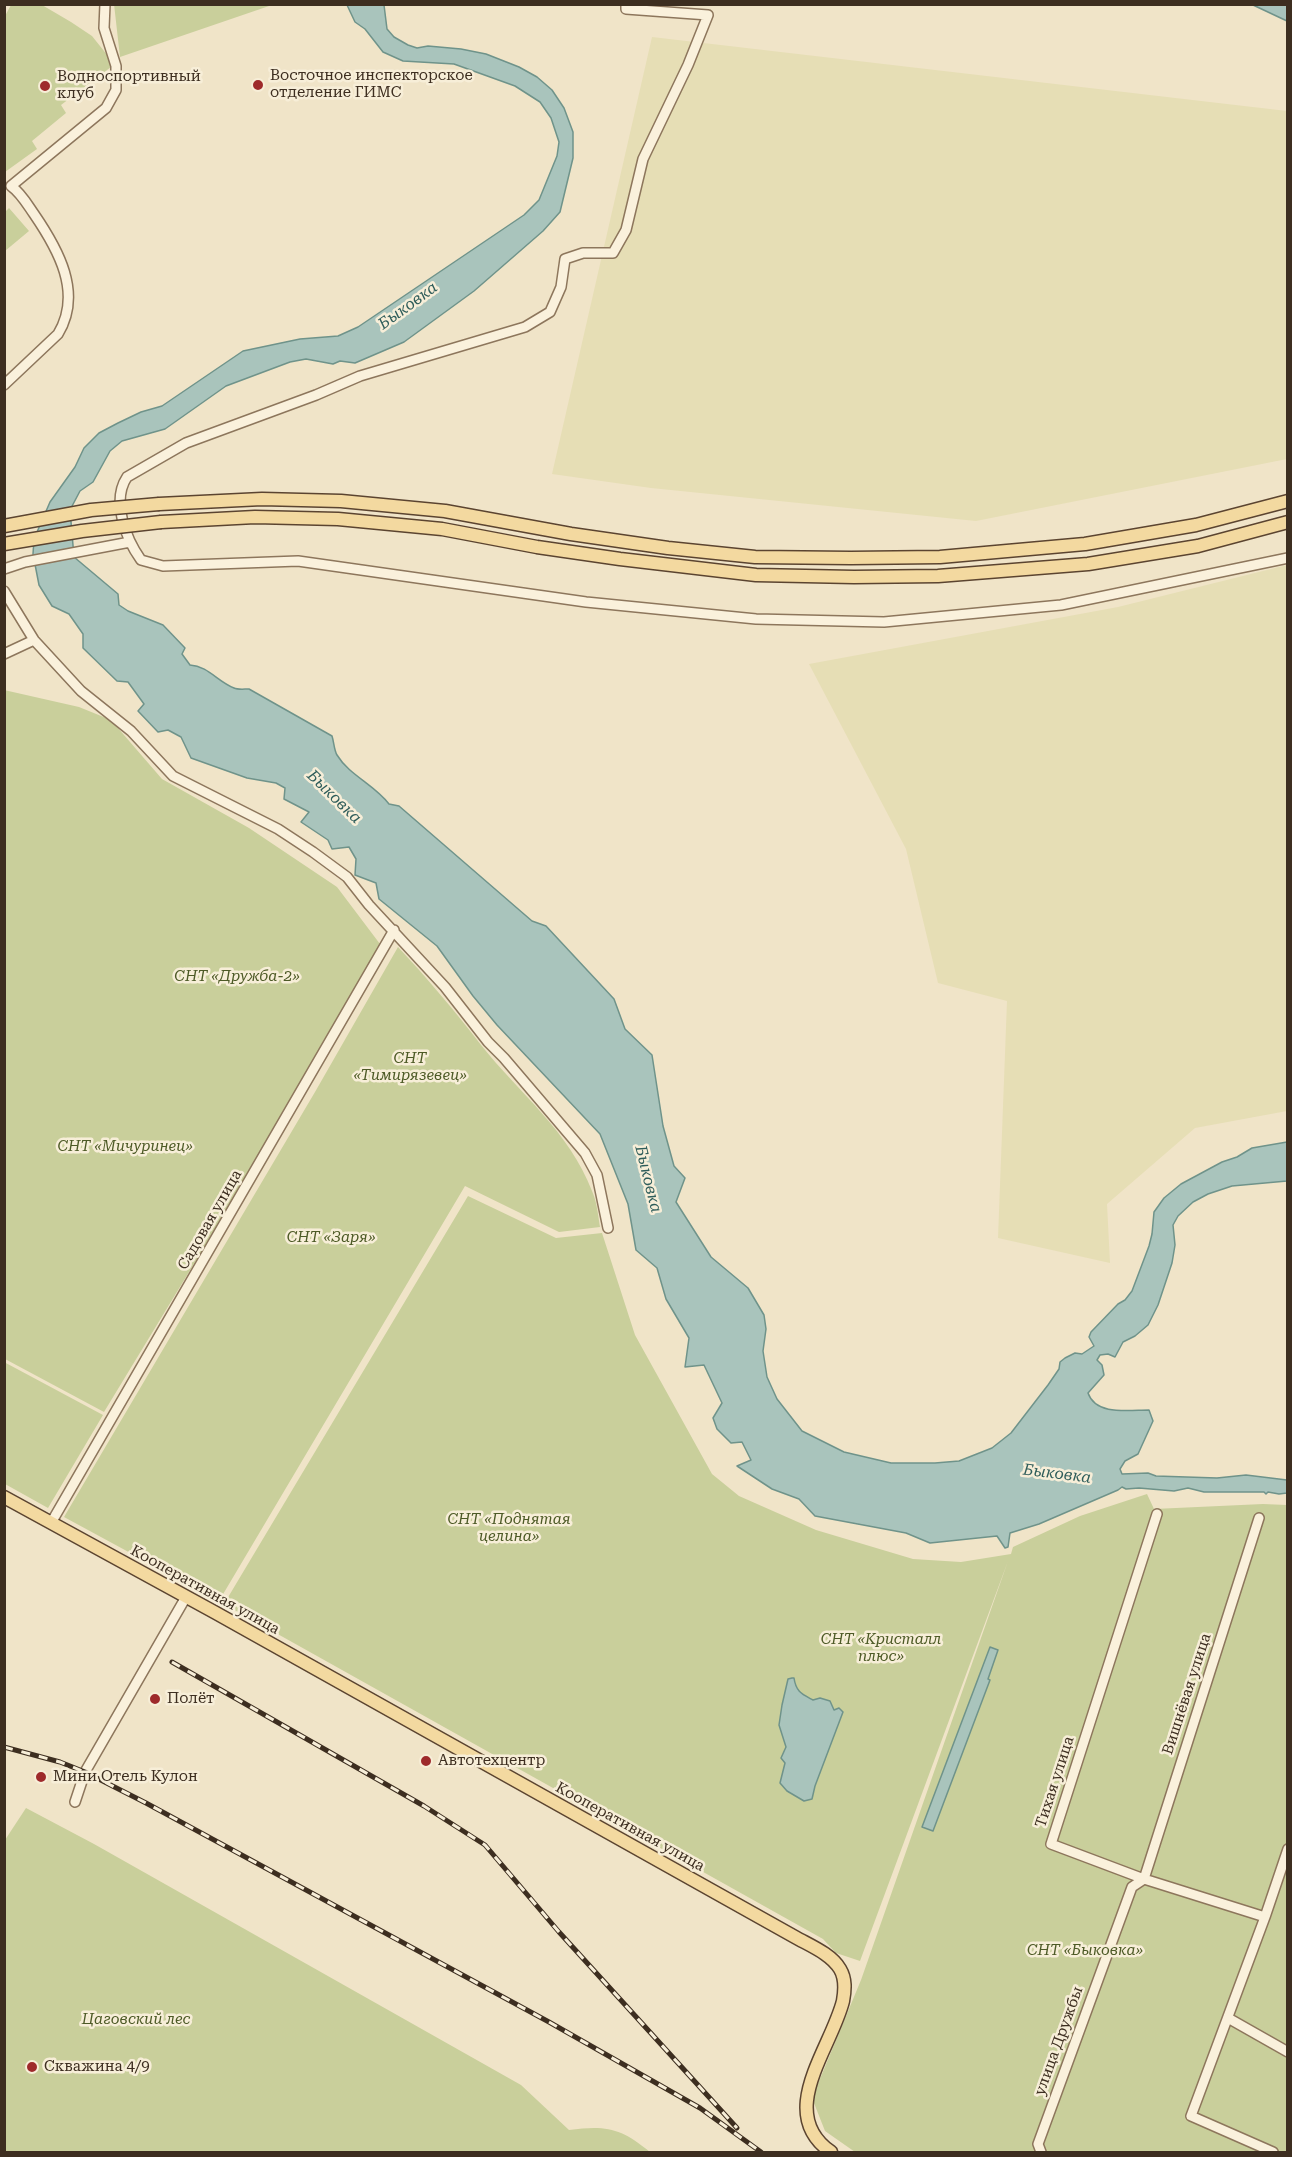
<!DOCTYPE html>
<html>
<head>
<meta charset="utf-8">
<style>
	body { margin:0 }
	#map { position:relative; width:1292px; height:2157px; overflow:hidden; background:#f0e4c8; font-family:"Roboto Serif",serif }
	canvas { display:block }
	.frame { position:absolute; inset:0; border:6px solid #3d2e20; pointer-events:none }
</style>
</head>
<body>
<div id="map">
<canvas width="1292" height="2157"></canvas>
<div class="frame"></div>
</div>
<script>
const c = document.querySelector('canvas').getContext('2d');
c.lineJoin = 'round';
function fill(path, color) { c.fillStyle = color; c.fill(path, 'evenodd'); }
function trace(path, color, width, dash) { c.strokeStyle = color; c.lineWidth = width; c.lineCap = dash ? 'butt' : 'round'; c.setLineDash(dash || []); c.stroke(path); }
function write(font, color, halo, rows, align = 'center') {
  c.font = font + ' "Roboto Serif",serif'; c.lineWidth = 5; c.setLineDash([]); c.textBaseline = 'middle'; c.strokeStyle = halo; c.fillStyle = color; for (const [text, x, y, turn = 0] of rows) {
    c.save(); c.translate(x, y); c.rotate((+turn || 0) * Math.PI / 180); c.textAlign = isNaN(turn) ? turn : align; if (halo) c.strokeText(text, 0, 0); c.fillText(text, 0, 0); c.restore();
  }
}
const farmland = new Path2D(`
	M652,37L1287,111V459L976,521L651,488L552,474Z
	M1287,565V1111L1195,1128L1107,1204L1110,1263L998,1238L1007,1001L938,983L906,849L809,664L1118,607Z`);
const green = new Path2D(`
	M114,4H272V5L120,57Z
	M11,5H42L71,22L92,36L108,56L111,67L61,105L66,113L32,141L37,149L5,172V176V16Z
	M9,208L29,231L5,251V212Z
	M4,690L79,707L111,720L162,779L249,828L337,887L380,944L291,1104L104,1412L5,1359Z
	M398,947C427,978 455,1011 481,1045C520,1094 569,1131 592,1191C597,1202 598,1215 600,1227L559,1232L465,1186L219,1601L64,1517L315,1092Z
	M468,1196L556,1238L602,1233L635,1335L712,1474L739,1496L816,1530L913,1559L961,1562L1011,1554L1013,1547L1080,1516L1147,1494L1154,1509L1263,1504L1287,1505V2152H855L825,2131L812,2098L861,1980L1008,1561L860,1961L836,1953L823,1939L224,1604Z
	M4,1362L103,1415L48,1508L5,1484Z
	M26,1808L94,1844L521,2085L569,2130C606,2125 621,2128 650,2152H5V1840Z`);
const water = new Path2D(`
	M347,5H384L387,29L394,37L408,45L417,48L428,46L461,49L486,54L519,67L537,77L552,90L564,108L573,132V158L560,212L543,231L474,291L404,342L355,363L340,361L333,364L306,359L290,362L226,386L165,429L122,441L110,451L93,482L80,491L70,510L74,557L118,594L119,605L128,611L163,625L185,648L182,654L190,665C208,666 218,682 234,688C238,690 244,689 249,689L332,736C334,742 334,750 337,755C349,775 375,785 389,804L399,806L532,921L546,926L614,999L625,1029L652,1055L663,1126L674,1166L685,1178L676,1202L711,1257L748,1288L764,1315L766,1329L763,1351L767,1377L777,1399L802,1431L844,1452L891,1463H935L959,1461L992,1448L1011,1433L1048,1385L1059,1369L1060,1362L1065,1358L1075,1353L1082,1354L1094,1346L1089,1337L1091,1332L1118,1304L1125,1300L1132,1291L1149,1246L1152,1234L1154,1212L1164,1198L1181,1184L1222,1162L1237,1157L1252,1148L1287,1142V1181L1232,1186L1208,1194L1193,1202L1178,1216L1173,1225L1175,1245L1172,1263L1158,1305L1148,1325L1135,1336L1123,1342L1115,1357L1108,1354L1100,1355L1097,1360L1102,1365L1104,1375L1088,1393C1096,1416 1129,1410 1149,1410L1153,1421L1138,1454L1125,1461L1120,1469L1122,1474L1148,1473L1156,1476L1217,1478L1246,1475L1287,1480V1493L1279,1494L1268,1492L1266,1494L1264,1492H1204L1188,1488L1174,1491L1139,1488L1126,1489L1122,1487L1118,1490L1039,1524L1010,1533L1008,1547L1005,1548L997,1536L930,1543L906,1533L815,1516L799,1499L772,1489L737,1466L751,1460L742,1442L731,1443L717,1429L713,1418L722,1403L704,1365L685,1367L689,1338L666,1299L657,1268L636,1250L628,1204L600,1134L497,1025L473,996L437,946L379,899L376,883L355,875L356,859L349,847L332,849L328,840L301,822L309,812L284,799L285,788L276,783L247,778L191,758L181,737L168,730L158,732L138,711L144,704L128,682L117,681L83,648V634L69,614L52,606L39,585L33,554L34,539L50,502L75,467L84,448L99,433L118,423L141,412L162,406L243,351L300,339L338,336L358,327L524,215L539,200L557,156L559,142L551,118L540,102L515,86L454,64L403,61L383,52L365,29L355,22Z
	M1253,5H1287V21Z
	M990,1647L998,1650L988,1679L990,1680L933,1831L922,1827Z
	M792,1678H794C796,1692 802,1694 813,1700L820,1698L830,1701L834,1710L839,1708L843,1712L815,1786L812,1799L804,1801L787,1791L780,1783L785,1763L781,1758L786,1747L779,1725L782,1705L788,1679Z`);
const minor = new Path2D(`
	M626,4V9L708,15L688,65L643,159L626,230L613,253H583L565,259L561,287L550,312L525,327L360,376L316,395L186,443L127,477C111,501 126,539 141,560L163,566L298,561L586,602L756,619L884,622L1061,605L1288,558
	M4,385L58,334C83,293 58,249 34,214C27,204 21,193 11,186L106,108L116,90V66L104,28L105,4
	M4,569L25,562L130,542
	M4,591L34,640L81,691L131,731L173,776L278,829L313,852L347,877L369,905L445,987L488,1042L504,1058L585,1153L597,1175L608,1228
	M4,654L34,640
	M1157,1514L1051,1844L1144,1879L1265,1917
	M51,1523L394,930
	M75,1802L85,1772L186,1597
	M1228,2018L1288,2052
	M1041,2152L1038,2144L1132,1887L1144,1879L1259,1518
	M1273,2152L1191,2116L1265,1917L1288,1849`);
const major = new Path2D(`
	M159,504L262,499L341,501L445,511L571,534L668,548L755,557L851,558L940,557L1085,544L1196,525L1288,501
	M161,522L255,517L338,519L442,529L537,547L620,559L756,575L854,577L938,576L1088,564L1198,546L1288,522
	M4,1497L216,1613L795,1937C811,1946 831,1954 840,1969C846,1979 845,1990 843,2001C831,2049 775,2113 831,2152`);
const rail = new Path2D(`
	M172,1662L424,1806L485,1845L559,1932L737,2128
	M4,1747L60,1762L85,1772L146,1803L549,2022L700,2108L761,2152`);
const majorBridge = new Path2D(`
	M4,526L91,510L159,504
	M4,544L82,531L161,522`);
const markers = [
	[258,85,6,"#9e2a2b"],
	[45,86,6,"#9e2a2b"],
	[155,1699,6,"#9e2a2b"],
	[426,1761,6,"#9e2a2b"],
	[41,1777,6,"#9e2a2b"],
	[32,2067,6,"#9e2a2b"]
];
const poiNames = [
	["Восточное инспекторское",270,76],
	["отделение ГИМС",270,93],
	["Водноспортивный",57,77],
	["клуб",57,94],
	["Полёт",167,1699],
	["Автотехцентр",438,1761],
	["Мини Отель Кулон",53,1777],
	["Скважина 4/9",44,2067]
];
const parkNames = [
	["СНТ «Дружба-2»",237,977],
	["СНТ",410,1059],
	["«Тимирязевец»",410,1076],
	["СНТ «Мичуринец»",125,1147],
	["СНТ «Заря»",331,1238],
	["СНТ «Поднятая",509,1520],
	["целина»",509,1537],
	["СНТ «Кристалл",881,1640],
	["плюс»",881,1657],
	["СНТ «Быковка»",1085,1951],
	["Цаговский лес",136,2020]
];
const streetNames = [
	["Садовая улица",210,1220,-60],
	["Кооперативная улица",205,1590,29],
	["Вишнёвая улица",1187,1694,-72],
	["Тихая улица",1055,1782,-72],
	["Кооперативная улица",630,1827,29],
	["улица Дружбы",1059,2041,-70]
];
const waterNames = [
	["Быковка",408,306,-36],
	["Быковка",334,797,44],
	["Быковка",648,1179,76],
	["Быковка",1057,1474,7]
];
fill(farmland, '#e6deb5');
fill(green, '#c9cf9b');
fill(water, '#a9c4bc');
trace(water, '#6f938a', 1.5);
trace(minor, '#8d765c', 12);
trace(major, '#5b4430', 15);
trace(minor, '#faf1dc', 9);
trace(major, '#f3d9a0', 12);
trace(rail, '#3d2e20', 5);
trace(rail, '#f7eed8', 3, [9]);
trace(majorBridge, '#5b4430', 15, []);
trace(majorBridge, '#f3d9a0', 12);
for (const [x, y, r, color] of markers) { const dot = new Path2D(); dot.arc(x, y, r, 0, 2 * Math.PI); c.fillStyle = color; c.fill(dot); trace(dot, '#f7eed8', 2); }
write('15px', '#3d2e20', '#f7eed8', poiNames, 'left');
write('italic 15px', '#4d5a26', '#f7eed8', parkNames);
write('15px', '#3d2e20', '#f7eed8', streetNames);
write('italic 16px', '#2f5d5a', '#f7eed8', waterNames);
</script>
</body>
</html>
